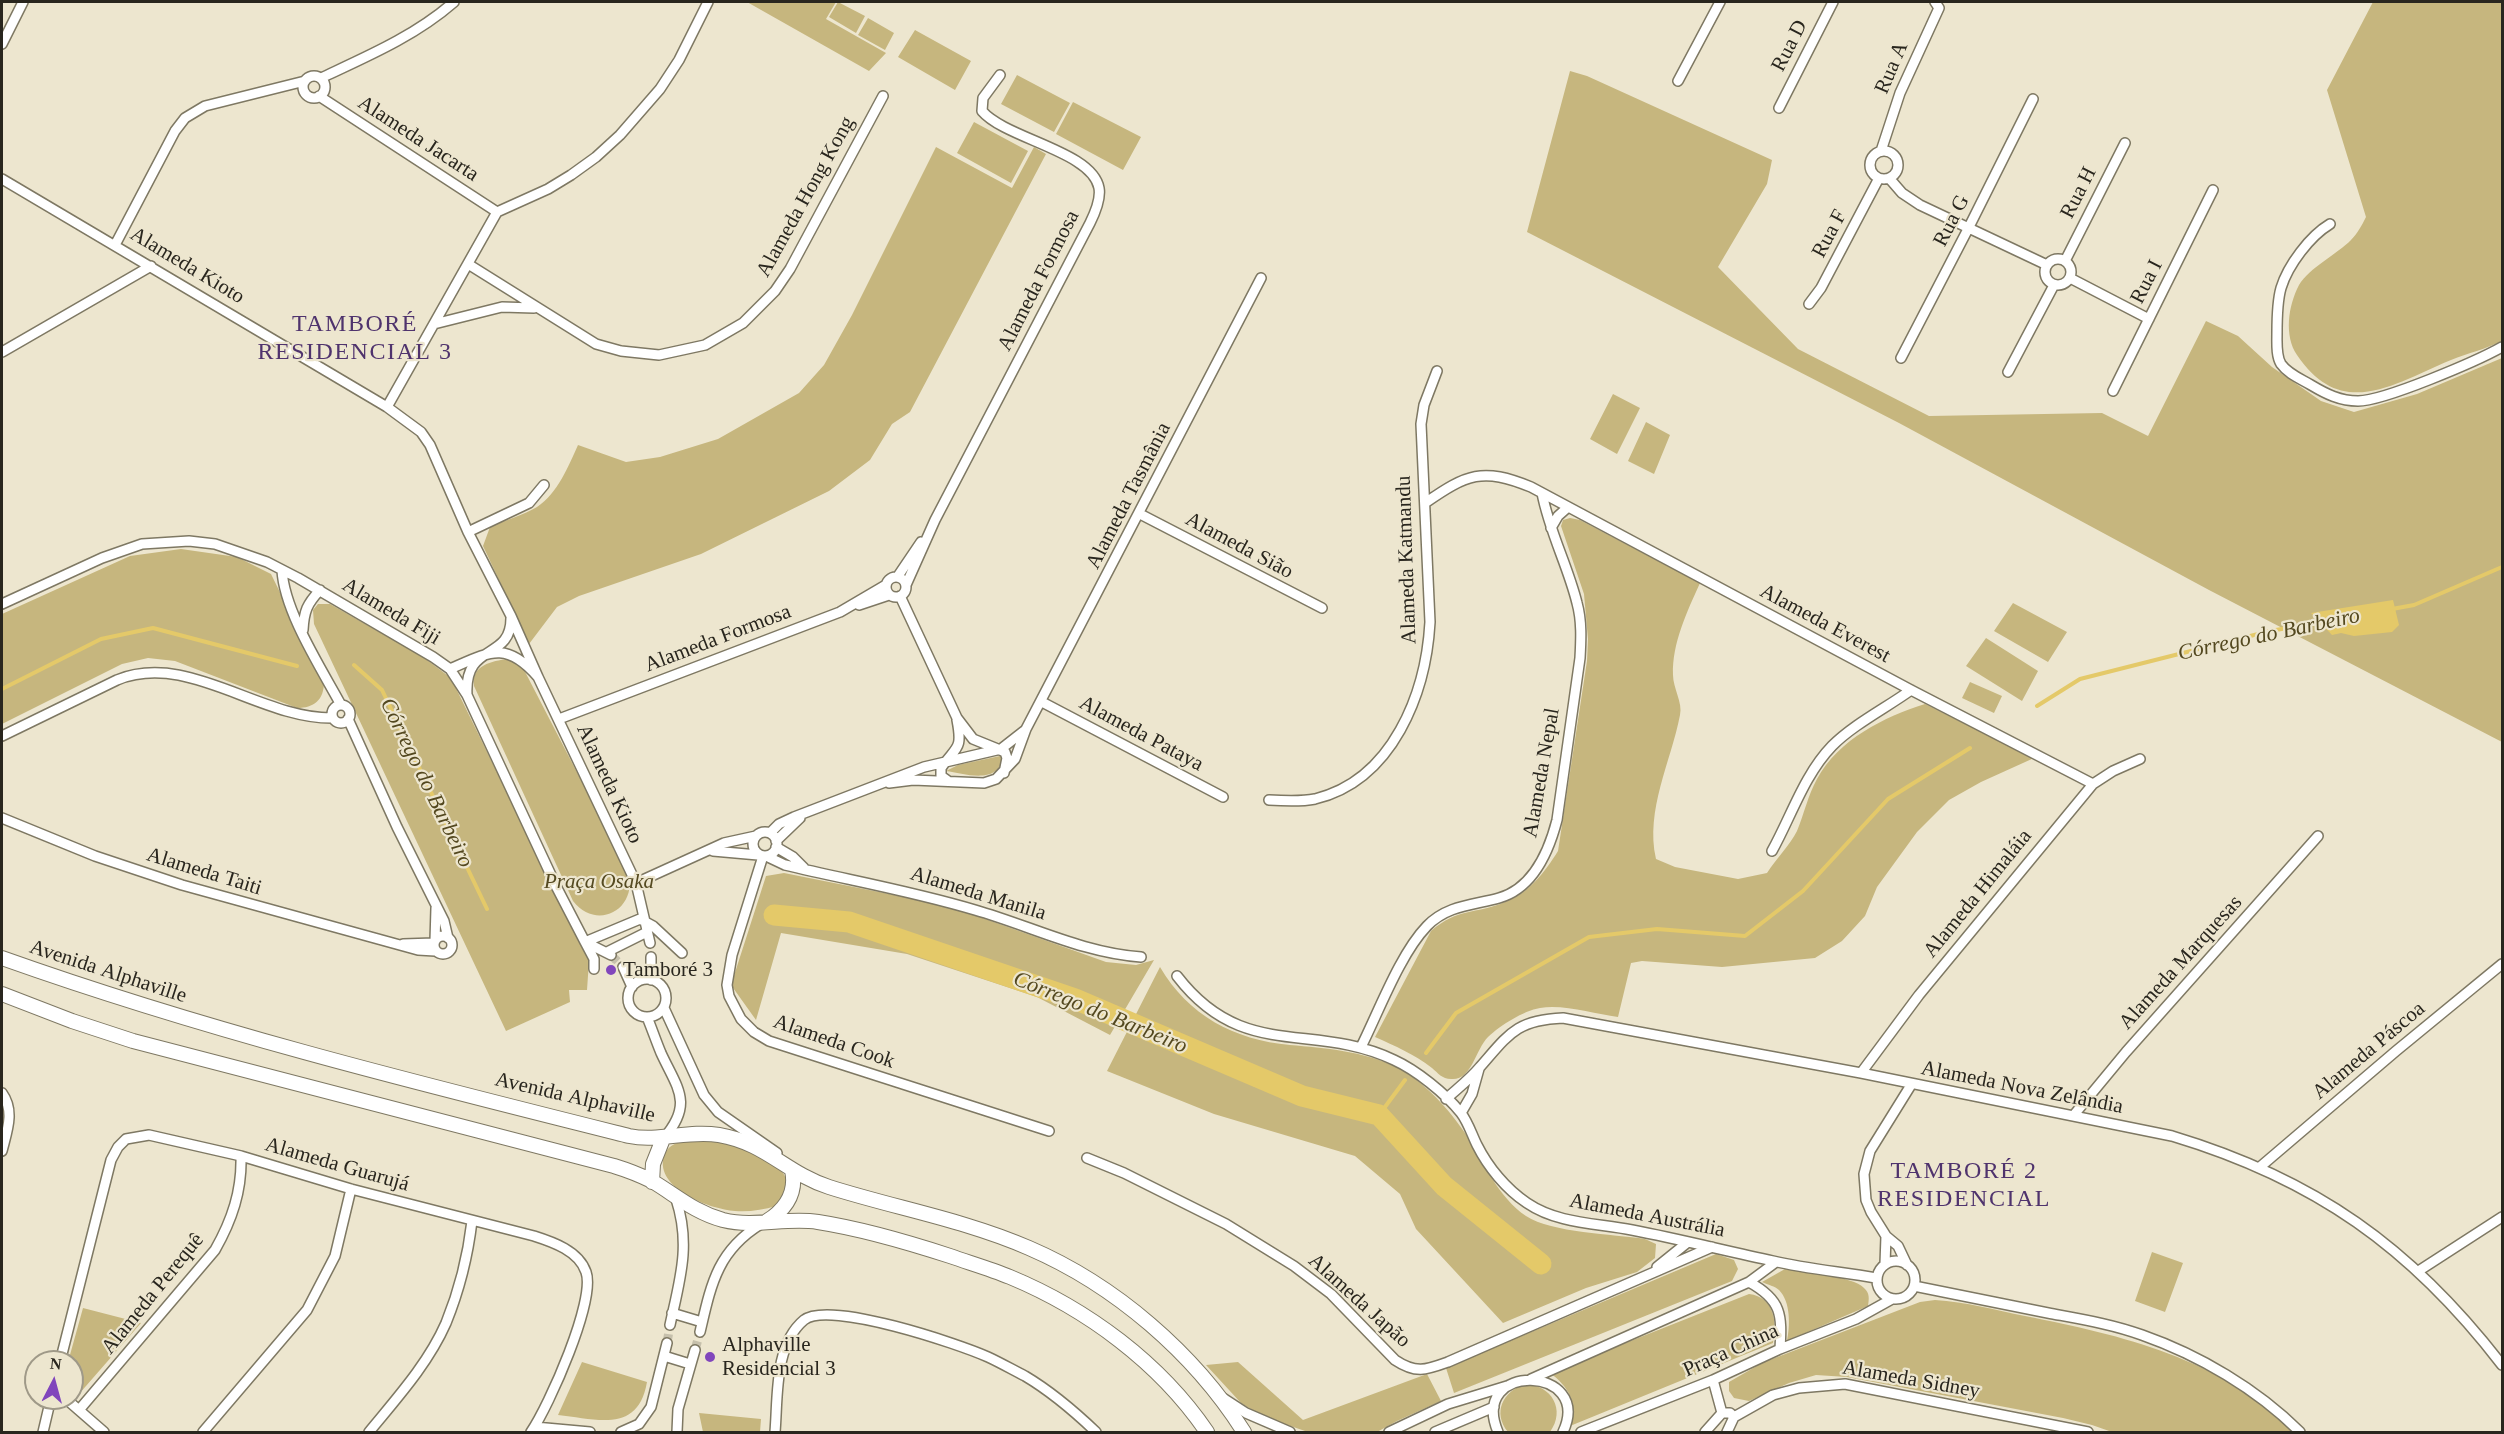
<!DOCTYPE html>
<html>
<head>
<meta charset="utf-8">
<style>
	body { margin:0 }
	#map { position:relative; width:2504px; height:1434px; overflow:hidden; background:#ede6cf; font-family:"Times New Roman",serif }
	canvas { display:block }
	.frame { position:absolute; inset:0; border:3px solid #29261e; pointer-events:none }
	.north { position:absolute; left:24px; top:1350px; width:60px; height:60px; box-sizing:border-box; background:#ede6cf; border:2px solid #9f9988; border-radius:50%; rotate:6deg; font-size:16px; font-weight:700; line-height:24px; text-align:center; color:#29261e }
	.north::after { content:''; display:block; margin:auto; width:21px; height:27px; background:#8146bc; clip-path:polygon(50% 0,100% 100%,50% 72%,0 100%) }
</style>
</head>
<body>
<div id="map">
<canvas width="2504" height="1434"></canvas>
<div class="frame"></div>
<div class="north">N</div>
</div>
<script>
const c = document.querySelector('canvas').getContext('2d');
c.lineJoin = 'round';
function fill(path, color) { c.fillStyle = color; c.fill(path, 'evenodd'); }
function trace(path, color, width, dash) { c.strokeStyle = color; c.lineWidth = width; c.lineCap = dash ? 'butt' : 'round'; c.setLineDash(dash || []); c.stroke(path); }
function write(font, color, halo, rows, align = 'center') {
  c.font = font + ' "Times New Roman",serif'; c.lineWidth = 4.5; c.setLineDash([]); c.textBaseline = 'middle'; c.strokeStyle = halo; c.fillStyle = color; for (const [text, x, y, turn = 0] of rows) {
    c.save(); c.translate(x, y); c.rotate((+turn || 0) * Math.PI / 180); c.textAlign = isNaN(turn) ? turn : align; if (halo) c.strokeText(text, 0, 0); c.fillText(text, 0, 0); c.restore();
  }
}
const green = new Path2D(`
	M747,2H836L826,19L886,53L869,71Z
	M838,2L865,16L856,33L829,17Z
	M2373,2H2502V341C2486,349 2468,353 2451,360C2395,383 2342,422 2297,355C2284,336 2288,306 2299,285C2309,268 2337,254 2351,240C2357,234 2362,225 2366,217L2327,90Z
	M868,18L894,33L885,50L858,35Z
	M915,30L971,61L955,90L898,57Z
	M1570,71L1587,76L1772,160L1767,184L1718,267L1798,349L1929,416L2102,413L2148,436L2206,321L2238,336L2272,367L2321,401L2354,412L2417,394L2502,358V742L2209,590L1899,423L1527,232Z
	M1017,75L1070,103L1054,132L1001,104Z
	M1073,102L1141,137L1123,170L1056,134Z
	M974,122L1028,151L1011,183L957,153Z
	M936,147L1012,188L1034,147L1046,154L910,412L892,424L870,460L829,491L701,554L579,596L557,607L529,644L483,546L490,527C505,520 524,515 537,507C558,493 568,467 578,445L626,462L660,457L718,439L799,393L824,365L852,315Z
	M1613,394L1640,408L1617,454L1590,439Z
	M1646,422L1670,435L1654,474L1628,461Z
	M1570,518L1580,520L1700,583C1687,612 1672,643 1673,675C1673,688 1683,703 1680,715C1671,762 1645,810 1656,859L1675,867L1738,879L1767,873C1776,859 1790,845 1797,831C1804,814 1808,795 1817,779C1839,739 1884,717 1925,704L2034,758L1981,782L1949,800L1917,832L1877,887L1865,916L1842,941L1815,958L1722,967L1642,961L1631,963L1618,1017C1594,1014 1564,1004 1540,1008C1523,1011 1501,1025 1488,1037C1475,1050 1472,1081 1451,1079C1442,1079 1438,1073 1432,1068C1414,1054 1395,1046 1375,1037L1431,931C1459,907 1474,915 1505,902C1529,893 1545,872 1558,851L1587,661L1588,639L1584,594L1561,526L1563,520Z
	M181,549L237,557L271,574L324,682C324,700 314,708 297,708L175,661L148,658L122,664L2,724V614L130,556Z
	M2013,603L2067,632L2048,662L1994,631Z
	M318,604H330L423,657L451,678L589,961L587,990H569L570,1002L506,1031L314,624L313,610Z
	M1986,638L2038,671L2022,701L1966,666Z
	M508,659L520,662L628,871C639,909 597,932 573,901L474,686C471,665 492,661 508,659Z
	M1970,682L2002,696L1994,713L1962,698Z
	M1000,756L1003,757C999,785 965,774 946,771L958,765Z
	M784,873L949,906L1106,962L1136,965L1154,960L1110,1035L1037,997L907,954L781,933L756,1020L731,985L766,876Z
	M1160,967C1188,1015 1234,1040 1290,1045C1325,1048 1363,1051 1396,1067C1424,1081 1450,1110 1467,1136C1483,1162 1499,1198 1526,1216C1552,1233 1613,1234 1645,1239L1656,1244L1655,1258L1637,1272L1586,1288L1503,1323L1416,1229L1400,1194L1355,1156L1214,1114L1107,1071Z
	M709,1139C730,1143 770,1153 783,1173C787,1178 786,1185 787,1191L776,1206C763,1210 749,1212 735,1211C710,1209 659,1190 663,1160C664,1152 669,1146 677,1143C686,1139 698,1140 709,1139Z
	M2152,1252L2183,1263L2165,1312L2135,1301Z
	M1716,1254L1734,1260L1738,1269L1732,1281L1454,1393L1446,1368Z
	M1785,1269C1803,1272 1853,1276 1864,1288C1870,1293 1869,1299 1868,1306L1787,1341C1790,1326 1791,1302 1779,1290C1775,1286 1768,1285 1762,1282Z
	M1749,1294C1775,1297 1777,1323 1773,1343L1570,1426C1579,1404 1568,1386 1550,1373Z
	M1935,1300C1966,1302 1995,1310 2025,1316C2122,1335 2222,1359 2294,1432H2112L2092,1425L2063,1418L1847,1377L1816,1375L1789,1383L1749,1401L1734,1398L1729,1391V1382L1762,1363L1920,1302Z
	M83,1308L141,1323L79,1394L72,1391V1362H68Z
	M582,1362L647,1382C638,1434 597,1419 558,1415Z
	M1238,1362L1303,1420L1427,1374L1441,1401L1397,1421L1377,1432H1308L1264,1417L1241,1403L1206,1365Z
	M1525,1384C1552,1385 1566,1410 1550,1432H1508C1492,1413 1503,1391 1525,1384Z
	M699,1413L761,1419L760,1432H703Z`);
const water = new Path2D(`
	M2393,600L2399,625L2392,632L2354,636L2341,633L2332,635L2311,613Z`);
const stream = new Path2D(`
	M2392,609L2414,605L2502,567
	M354,665L382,690L487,909
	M2,689L101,639L153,628L297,666
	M2037,706L2080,679L2270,631L2322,622
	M1426,1053L1456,1013L1589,937L1657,929L1745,936L1803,891L1888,799L1970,748
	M1379,1115L1405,1080`);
const river = new Path2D(`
	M774,915L849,922L1075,999L1302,1096L1379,1115L1444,1186L1541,1264`);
const minorTunnel = new Path2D(`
	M611,955L623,967
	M667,1343L670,1325
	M695,1350L700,1332`);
const minor = new Path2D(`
	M2,44L23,2
	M303 87a11 11 0 1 1 22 0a11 11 0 1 1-22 0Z
	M321,78C368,56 415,36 454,2
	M1678,81L1720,2
	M319,96L497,212
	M1779,108L1833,2
	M1881,151L1900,93L1939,8L1935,2
	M1870 165a14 14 0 1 1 28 0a14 14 0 1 1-28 0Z
	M1889,178L1902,193L1920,205L2047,265
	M2,179L387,407L421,432L430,445L468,532L511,616L538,677
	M2330,224C2310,236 2288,265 2281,288C2277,302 2277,318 2277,333C2277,343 2276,356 2281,364C2288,374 2301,379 2311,385C2326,394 2340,401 2358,401C2384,401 2477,361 2502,347
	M115,245L175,131L185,118L205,106L305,81
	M2045 272a13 13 0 1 1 26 0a13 13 0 1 1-26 0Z
	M2065,261L2125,143
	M468,264L596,344L621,351L659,355L705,345L743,323L775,291L790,269L883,96
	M2070,278L2149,319
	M1809,304L1821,288L1879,178
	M434,324L502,307L534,308
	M2,352L151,266
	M1901,358L1968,229L2033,99
	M2008,372L2054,285
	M2113,391L2213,190
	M387,407L497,212L548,189L571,175L596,157L620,135L660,89L679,60L708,2
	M1425,503C1467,474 1482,467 1531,487L1911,690L2093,784
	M1140,514L1322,608
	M1551,528L1558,516L1567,508
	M468,532L529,503L544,485
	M282,570C284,611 321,668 341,705
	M898,576L921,542
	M886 587a10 10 0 1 1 20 0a10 10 0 1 1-20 0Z
	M906,585L935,520L1090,223C1095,213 1101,199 1099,188C1092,151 1006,139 982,111L983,98L1000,75
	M900,596L957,718L973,739L1005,752L1007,758L1004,773
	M2,604L102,558L142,544L189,541L215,544L267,562L298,578L433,657L450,669L467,695L557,888L585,942L611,955
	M859,605L889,595
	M303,630C304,611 307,604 320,590
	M450,669C489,652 506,640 538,677L636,883L650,943
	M467,695C464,641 511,662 511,618
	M1042,702L1223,797
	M332 714a9 9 0 1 1 18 0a9 9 0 1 1-18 0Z
	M348,719L397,827L444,921L448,938
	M559,719L840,612L886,585
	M2,736L117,680C188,651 259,719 333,718
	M948,781L941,776V768C956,746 963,751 957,720
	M889,783L913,780L984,783L996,779L1015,759L1026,729L1261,278
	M1269,800C1284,801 1300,802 1315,799C1393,780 1426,693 1430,622L1421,424L1424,405L1437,371
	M2,818L95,856L182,885L418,950L435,951
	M753 844a12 12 0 1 1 24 0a12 12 0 1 1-24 0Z
	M770,833L779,824L794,817L924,767L1001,749L1024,731
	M776,841L800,818
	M776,847L793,857L804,868
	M713,851L758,855
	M1772,851C1791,817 1804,775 1832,746C1854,724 1886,708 1911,690
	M763,856L732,955L727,985L729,996L741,1019L754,1032L769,1041L1049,1131
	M766,856L785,865C848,880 912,891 975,910C1031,926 1083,953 1141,957
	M636,883L724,843L756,836
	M434 945a9 9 0 1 1 18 0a9 9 0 1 1-18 0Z
	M435,941L436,908
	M403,944L434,943
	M607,952L647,932
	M651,957V980
	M623,967L632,987
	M594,969V959L585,942L640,919L653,926L682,953
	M1177,976C1243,1062 1312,1021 1394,1060C1416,1070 1445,1093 1461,1113C1468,1122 1472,1135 1477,1145C1488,1167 1506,1189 1527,1203C1558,1224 1596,1223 1632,1230C1679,1239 1726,1251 1773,1261C1807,1269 1842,1272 1876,1278
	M628 998a19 19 0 1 1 38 0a19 19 0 1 1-38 0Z
	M664,1008L704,1095L718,1112L777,1153
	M647,1017C652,1029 656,1041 661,1053C677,1088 694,1103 664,1138
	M1361,1047C1379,1011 1400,954 1427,926C1447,905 1474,905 1499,898C1534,888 1549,851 1557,820L1580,658C1581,640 1582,621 1577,603C1568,566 1549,531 1542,493
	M1861,1073L1919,995L2093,784L2113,771L2140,759
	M2,1093C15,1111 7,1131 2,1151
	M1446,1099C1457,1089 1470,1079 1480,1067C1509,1034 1516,1020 1563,1018L1861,1073L2172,1136C2315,1179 2411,1247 2502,1365
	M1461,1113L1472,1094L1479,1069
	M2073,1116L2126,1052L2318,836
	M1087,1158L1124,1173L1226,1224L1294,1266L1331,1294L1395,1360C1416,1374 1426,1370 1448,1362L1712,1247
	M2260,1167L2396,1051L2502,964
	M1877 1280a19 19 0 1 1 38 0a19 19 0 1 1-38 0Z
	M1885,1264L1886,1236
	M1907,1265L1898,1246L1886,1236L1871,1212L1866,1200L1864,1174L1870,1151L1911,1085
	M1657,1267L1688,1242
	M2420,1270L2502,1217
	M1749,1282C1782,1300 1782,1315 1780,1349
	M1914,1286C1959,1295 2004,1304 2048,1313C2080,1319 2112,1324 2142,1335C2199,1355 2257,1389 2300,1432
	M672,1313L702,1322
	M670,1325C680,1279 691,1245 676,1199
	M700,1332C711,1285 717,1251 761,1224
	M664,1356L690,1364
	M60,1362L111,1160L118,1147L126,1139L149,1135L241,1156L351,1189L534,1236C553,1242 579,1251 586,1272C596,1300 549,1406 531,1432
	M1531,1379L1749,1282L1776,1262
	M1713,1380L1722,1413
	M65,1398L104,1432
	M1223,1398L1246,1413L1290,1432
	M79,1410L215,1250C232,1220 242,1191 241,1156
	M1734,1417L1773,1395L1799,1388L1845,1384L2088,1432
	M535,1427L590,1432
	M43,1432L51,1398
	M203,1432L307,1310L335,1256L351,1189
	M369,1432C396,1399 428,1364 446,1323C459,1291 468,1255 472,1221
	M621,1432L639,1424L651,1407L667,1343
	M677,1432L678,1409L695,1350
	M775,1432C778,1397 774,1345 804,1320C829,1300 959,1344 988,1357C1001,1363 1013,1370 1025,1376C1052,1392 1074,1411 1096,1432
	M1389,1432L1448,1404L1507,1386
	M1435,1432L1494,1407
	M1498,1432C1468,1361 1594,1365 1563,1432
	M1581,1432L1713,1380L1780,1349L1856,1319L1892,1299
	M1705,1432L1722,1413H1730L1734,1417L1727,1432`);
const secondary = new Path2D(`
	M2,958C207,1031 417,1083 629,1136C659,1142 688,1130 719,1135C766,1143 786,1173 829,1187C895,1208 965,1220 1029,1248C1115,1285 1194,1353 1244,1432
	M2,994L72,1021L133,1041L614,1166C627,1170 640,1175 652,1181C677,1196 694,1212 723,1220C755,1228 786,1217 818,1222C863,1229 907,1242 950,1256C970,1263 991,1269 1010,1277C1087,1309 1160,1363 1207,1432
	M652,1182L653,1164L663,1139
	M767,1221C786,1209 797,1193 792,1170`);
const markers = [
	[611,970,6,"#8146bc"],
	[710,1357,6,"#8146bc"]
];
const streetNames = [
	["Rua D",1790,46,-63],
	["Rua A",1892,68,-67],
	["Alameda Jacarta",418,139,33],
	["Rua H",2079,193,-63],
	["Alameda Hong Kong",806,197,-61],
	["Rua G",1952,221,-63],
	["Rua F",1830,234,-62],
	["Alameda Kioto",187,266,31],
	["Alameda Formosa",1039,281,-63],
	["Rua I",2147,282,-63],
	["Alameda Tasmânia",1129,496,-63],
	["Alameda Sião",1239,546,28],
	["Alameda Katmandu",1407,560,-92],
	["Alameda Fiji",391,612,31],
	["Alameda Everest",1825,624,28],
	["Alameda Formosa",718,639,-21],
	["Alameda Pataya",1141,734,28],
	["Alameda Nepal",1542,773,-80],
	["Alameda Kioto",609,784,65],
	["Alameda Taiti",204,872,17],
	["Alameda Manila",978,894,17],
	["Alameda Himaláia",1978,894,-51],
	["Alameda Marquesas",2181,963,-48],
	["Avenida Alphaville",108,972,18],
	["Alameda Cook",834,1042,19],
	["Alameda Páscoa",2369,1051,-40],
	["Alameda Nova Zelândia",2022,1088,11],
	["Avenida Alphaville",575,1098,13],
	["Alameda Guarujá",337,1165,16],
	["Alameda Austrália",1647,1216,11],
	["Alameda Perequê",153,1294,-51],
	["Alameda Japão",1359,1301,42],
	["Praça China",1731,1351,-24],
	["Alameda Sidney",1911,1380,10]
];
const parkNames = [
	["Praça Osaka",599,882]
];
const poiNames = [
	["Tamboré 3",623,970],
	["Alphaville",722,1345],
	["Residencial 3",722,1369]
];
const waterNames = [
	["Córrego do Barbeiro",2269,635,-12],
	["Córrego do Barbeiro",426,783,64],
	["Córrego do Barbeiro",1100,1013,22]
];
const quarterNames = [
	["TAMBORÉ",355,325],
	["RESIDENCIAL 3",355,353],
	["TAMBORÉ 2",1964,1172],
	["RESIDENCIAL",1964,1200]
];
fill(green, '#c6b67e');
fill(water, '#e4c969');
trace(stream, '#e4c969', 4);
trace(river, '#e4c969', 21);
trace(minorTunnel, '#c6c0ac', 9, [9, 4.5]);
trace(minor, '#7e7863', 12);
trace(secondary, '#7e7863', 16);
trace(minor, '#fff', 9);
trace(secondary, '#fff', 14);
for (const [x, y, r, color] of markers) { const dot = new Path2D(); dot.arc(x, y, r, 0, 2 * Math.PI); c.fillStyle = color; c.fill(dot); trace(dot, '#ede6cf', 2); }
write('21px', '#29261e', '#ede6cf', streetNames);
write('italic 21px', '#554a21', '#ede6cf', parkNames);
write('21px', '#29261e', '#ede6cf', poiNames, 'left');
write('italic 22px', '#53481f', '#ede6cf', waterNames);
c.letterSpacing = '1.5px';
write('24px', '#4f336d', '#ede6cf', quarterNames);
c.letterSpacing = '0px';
</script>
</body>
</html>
